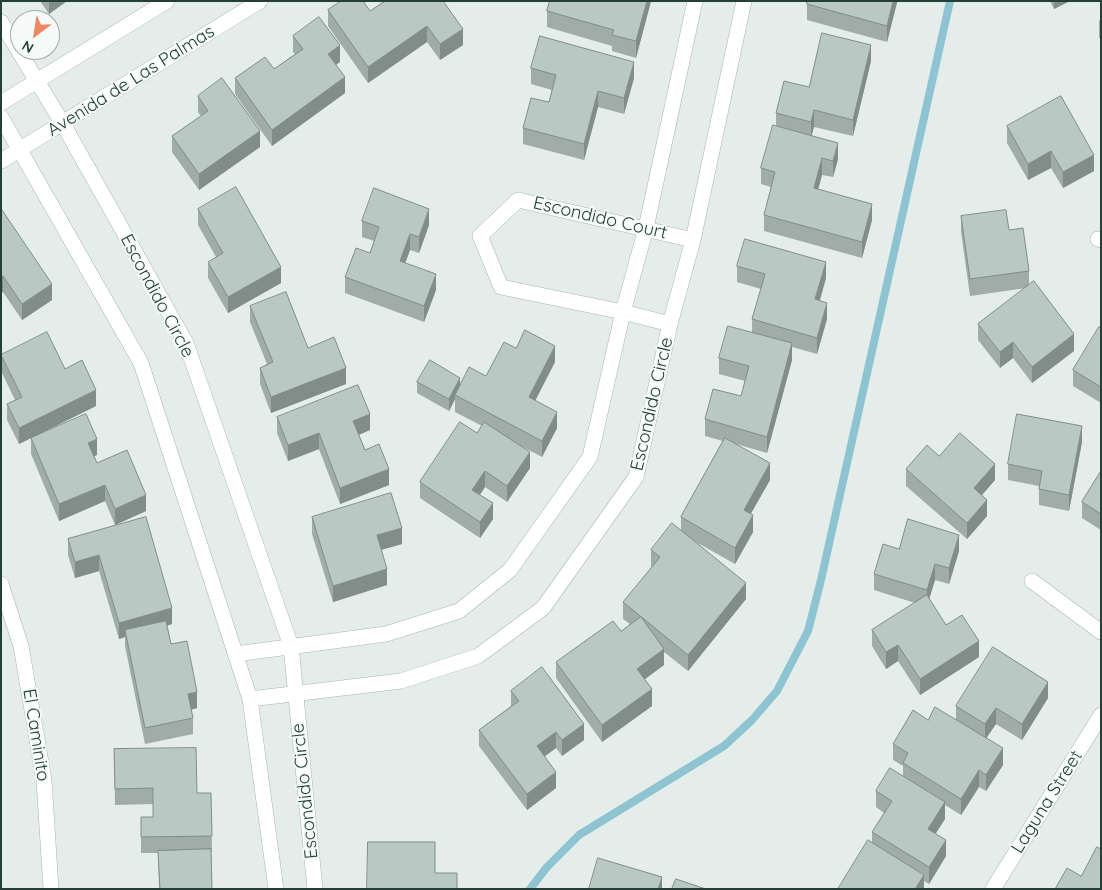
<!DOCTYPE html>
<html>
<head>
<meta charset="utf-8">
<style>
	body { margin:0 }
	#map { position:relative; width:1102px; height:890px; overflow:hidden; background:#e4edea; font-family:Quicksand,sans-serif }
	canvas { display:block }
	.frame { position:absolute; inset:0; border:2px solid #243f38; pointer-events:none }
	.north { position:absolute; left:10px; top:10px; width:50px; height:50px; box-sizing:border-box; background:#f5faf8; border:1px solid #a1afab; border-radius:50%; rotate:211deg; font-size:14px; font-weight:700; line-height:20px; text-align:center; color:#243f38 }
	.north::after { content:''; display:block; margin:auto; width:18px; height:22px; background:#ef8861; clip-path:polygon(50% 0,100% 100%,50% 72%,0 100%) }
</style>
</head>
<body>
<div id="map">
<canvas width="1102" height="890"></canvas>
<div class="frame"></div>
<div class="north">N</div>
</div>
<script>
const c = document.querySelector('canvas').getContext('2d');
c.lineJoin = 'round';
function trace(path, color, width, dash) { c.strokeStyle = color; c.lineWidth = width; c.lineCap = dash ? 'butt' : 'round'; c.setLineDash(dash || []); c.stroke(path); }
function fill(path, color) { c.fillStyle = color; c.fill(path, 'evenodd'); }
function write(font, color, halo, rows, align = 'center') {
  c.font = font + ' Quicksand,sans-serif'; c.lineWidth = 4; c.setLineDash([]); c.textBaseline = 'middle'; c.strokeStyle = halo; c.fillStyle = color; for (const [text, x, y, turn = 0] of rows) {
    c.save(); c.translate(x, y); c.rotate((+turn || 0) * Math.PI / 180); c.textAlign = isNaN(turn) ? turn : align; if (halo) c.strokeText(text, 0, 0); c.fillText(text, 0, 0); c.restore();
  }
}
const stream = new Path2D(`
	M530,889L547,867L579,835L724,746L752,720L777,691L808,631L821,580L950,1`);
const minor = new Path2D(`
	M1,22L63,124L186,343L291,646L315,889
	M1,103L167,1
	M1,117L141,363L250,699L276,889
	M1,161L260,1
	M1098,239L1101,240
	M670,324L623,312L501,287L480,236L518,200L693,240
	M1032,581L1101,632
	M236,654L386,634L459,611L510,570L590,457L623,312L646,228L695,1
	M250,699L401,681L478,656L543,608L636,477L670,324L693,240L744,1
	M993,889L1101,715`);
const tertiary = new Path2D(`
	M1,584L21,646L44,780L51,889`);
const wall = new Path2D(`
	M40,1H67L49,14Z
	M385,1L463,45L440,60L427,42L368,83L328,26V10L370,11Z
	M550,1H651L636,58L612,51V46L547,27V11Z
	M897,1L887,42L807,20V4Z
	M1050,1H1070L1054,9Z
	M1101,19V38H1099V21Z
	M293,36L340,62L336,65L345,93L272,146L235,94V78L274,69L295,54L293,52Z
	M871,61L853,136L814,127L811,135L838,159L833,177L822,175L818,189L872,220L862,258L764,231V215L771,187L761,184V168L776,125V113L809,87Z
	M531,68L634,78L624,114L598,107L584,160L523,144V128L549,102L552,90L531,84Z
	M198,96L260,147L199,190L172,152V136L201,116L198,112Z
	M1007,126L1094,171L1063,188L1051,168L1028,180L1007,143Z
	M198,209L281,283L228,313L208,278V262L216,257L198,225Z
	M1,210L52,300L22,320L3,292L1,293Z
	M961,216L1009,230L1029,271V286L1074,351L1032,383L1013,358L1000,368L978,340V324L1026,288L970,296L961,232Z
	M362,221L429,225L419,253L410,250L405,263L436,290L424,322L345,293V277L370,253L374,241L362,237Z
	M737,266L826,278L820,301L827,319L817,354L792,347V360L767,453L736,444L770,480L750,514L753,532L735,564L694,541L746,599L688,671L664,652V665L645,679L652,706L602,742L556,678V662L621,631L630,624L623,619V602L652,567L651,566V550L681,530V517L723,441L705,436V419L741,396L745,381L719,374V358L752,333V319L761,289L737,282Z
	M250,306L308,348L346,384L271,413L260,384V368L267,364L250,322Z
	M1101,328V403L1073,386V370Z
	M516,348L555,362L535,400L557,428L542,457L521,446L530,468L507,502L485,487L480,495L493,519L480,538L420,498V482L477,433L482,426L455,412V399L449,411L417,393V382L460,384L486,376Z
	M1,355L65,369L96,406L44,432L97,455L94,456L97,463L146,511L115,525L105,501L59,521L31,454V438L19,444L7,420V404L15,400L1,371Z
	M277,417L370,430L359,435L365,450L389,485L340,504L319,449L288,461L277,433Z
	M1082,442L1069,511L1039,505V486L1008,480V464Z
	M939,456L995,480L982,495L987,516L967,539L906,486V469Z
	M1101,471V530L1082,518V502Z
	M146,517L172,624L167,626L171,644L197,708L191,710L193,718V734L145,744L125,646V637L119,639L99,571L75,578L68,555V539Z
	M312,517L402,544L381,550L387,585L333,602L312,534Z
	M899,549L959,551L949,584L935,580L929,599L946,625L979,657L920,695L898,661L886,669L872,646V630L915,603L874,590V574Z
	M511,691L584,740L562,756L556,748L545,756L556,788L527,810L479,746V730L511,706Z
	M1048,698L1022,740L996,724L986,738L1003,765L986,791L979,787L961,815L945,805V819L936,833L946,856L929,884L924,881V889L872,843V832L884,813L876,807V791L903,776V766L893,760V744L928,720H956V706Z
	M114,749L197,793H211L212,852H211L212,889H159L158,853H141V817H153V804L115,805Z`);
const shadedWall = new Path2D(`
	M49,1H67L49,14Z
	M647,1H651L636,58V41Z
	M893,1H897V3L887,42V26Z
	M1054,1H1070L1054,9Z
	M427,26V42L368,83V67Z
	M463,29V45L440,60V44Z
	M340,45V62L328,70V54Z
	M871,45V61L853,136V120Z
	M634,62V78L624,114V98Z
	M345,77V93L272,146V130Z
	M598,91V107L584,160V144Z
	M814,110V127L811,138V122Z
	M260,131V147L199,190V174Z
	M838,143V159L833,177V161Z
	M1051,151V168L1028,180V164Z
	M1094,155V171L1063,188V172Z
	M822,158V175L814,204V188Z
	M872,204V220L862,258V242Z
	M429,209V225L419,253V237Z
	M410,234V250L400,277V261Z
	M826,262V278L815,315V299Z
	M281,267V283L228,313V297Z
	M436,274V290L424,322V306Z
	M3,276V292L1,293V277Z
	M52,284V300L22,320V304Z
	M827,303V319L817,354V338Z
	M1074,334V351L1032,383V367Z
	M1013,342V358L1000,368V352Z
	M792,343V360L767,453V437Z
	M555,346V362L529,413V397Z
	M346,368V384L271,413V397Z
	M460,378V389L455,395V399L449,411V399Z
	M96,390V406L19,444V428Z
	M557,412V428L542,457V441Z
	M370,414V430L353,437V421Z
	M1082,426V442L1069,511V495Z
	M319,433V449L288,461V445Z
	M97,439V455L88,459V443Z
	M530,452V468L507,502V486Z
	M770,463V480L744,526V510Z
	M995,464V480L974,504V488Z
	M389,469V485L340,504V488Z
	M485,471V487L472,506V490Z
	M105,485V501L59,521V504Z
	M146,495V511L115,525V509Z
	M987,500V516L967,539V523Z
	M493,503V519L480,538V522Z
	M753,515V532L735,564V548Z
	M402,528V544L377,551V535Z
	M959,535V551L949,584V568Z
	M99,555V571L75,578V562Z
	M935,564V580L927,606V590Z
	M387,569V585L333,602V586Z
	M746,583V599L688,671V655Z
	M172,608V624L126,637L125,630V637L119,639V623Z
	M979,641V657L920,695V679Z
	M898,645V661L886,669V652Z
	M664,649V665L637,685V669Z
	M1048,682V698L1022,740V724Z
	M652,689V706L602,742V725Z
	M197,692V708L188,710V694Z
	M996,708V724L985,740V724Z
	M584,724V740L562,756V740Z
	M556,732V748L537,762V746Z
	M1003,748V765L986,791V775Z
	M979,770V787L961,815V799Z
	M556,772V788L527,810V794Z
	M945,802V819L928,845V829Z
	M946,840V856L929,884V867Z
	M924,875V889H915Z
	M662,877V889H658Z`);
const building = new Path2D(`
	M341,1H363L370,11L385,1H443L463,29L440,44L427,26L368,67L328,10Z
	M550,1H647L636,41L612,35L614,30L547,11Z
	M807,1H893L887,26L807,4Z
	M319,17L340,45L328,54L345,77L272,130L235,78L265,57L274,69L303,49L293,36Z
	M822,33L871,45L853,120L814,110L811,122L776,113L784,81L809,87Z
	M540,36L634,62L624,98L598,91L584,144L523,128L531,98L549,102L556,75L531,68Z
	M222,78L260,131L199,174L172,136L208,111L198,96Z
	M1061,96L1094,155L1063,172L1051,151L1028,164L1007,126Z
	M773,125L838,143L833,161L822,158L814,188L872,204L862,242L764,215L775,172L761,168Z
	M236,187L281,267L228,297L208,262L223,253L198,209Z
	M374,188L429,209L419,237L410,234L400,261L436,274L424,306L345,277L356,248L370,253L379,227L362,221Z
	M1,210H2L52,284L22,304L3,276L1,277Z
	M1006,210L1009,230L1023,228L1029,271L970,279L961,216Z
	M745,239L826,262L815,299L827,303L817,338L752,319L765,274L737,266Z
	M1034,281L1074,334L1032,367L1013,342L1000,352L978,324Z
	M286,292L308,348L334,337L346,368L271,397L260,368L273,362L250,306Z
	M728,326L792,343L767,437L705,419L713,389L741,396L749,366L719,358Z
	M1099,327L1101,328V387L1073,370Z
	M525,330L555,346L529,397L557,412L542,441L455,395L469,367L486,376L504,342L516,348Z
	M47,332L65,369L82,360L96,390L19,428L7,404L22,397L1,355Z
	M430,360L460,378L449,399L417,382Z
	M358,385L370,414L353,421L365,450L379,444L389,469L340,488L319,433L288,445L277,417Z
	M86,414L97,439L88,443L97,463L127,450L146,495L115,509L105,485L59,504L31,438Z
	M1017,414L1082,426L1069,495L1039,489L1042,471L1008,464Z
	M460,422L477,433L484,422L530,452L507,486L485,471L472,490L493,503L480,522L420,482Z
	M960,433L995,464L974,488L987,500L967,523L906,469L927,445L939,456Z
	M725,438L770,463L744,510L753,515L735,548L681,517Z
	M1101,471V514L1082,502Z
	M391,493L402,528L377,535L387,569L333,586L312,517Z
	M146,517L172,608L119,623L99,555L75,562L68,539Z
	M908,519L959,535L949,568L935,564L927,590L874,574L883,544L899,549Z
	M672,523L746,583L688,655L623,602L660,557L651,550Z
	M927,595L946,625L962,615L979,641L920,679L898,645L886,652L872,630Z
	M641,617L664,649L637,669L652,689L602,725L556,662L613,621L621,631Z
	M166,621L171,644L187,641L197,692L188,694L193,718L145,728L125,630Z
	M993,647L1048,682L1022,724L996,708L985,724L956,706Z
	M542,667L584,724L562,740L556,732L537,746L556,772L527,794L479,730L519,701L511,691Z
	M935,707L1003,748L986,775L979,770L961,799L903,763L908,753L893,744L913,710L928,720Z
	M196,748L197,793H211L212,836L141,837V817H153V788L115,789L114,749Z
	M890,768L945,802L928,829L946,840L929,867L872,832L892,801L876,791Z
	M868,840L924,875L915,889H838Z
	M368,842H435V873H457V889H367Z
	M1097,847L1101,849V889H1055L1067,868L1081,876Z
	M211,849L212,889H160L158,851Z
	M598,858L662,877L658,889H589Z
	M676,879L706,889H672Z`);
const streetNames = [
	["Avenida de Las Palmas",131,81,-32],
	["Escondido Court",600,218,13],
	["Escondido Circle",157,296,62],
	["Escondido Circle",652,404,-77],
	["El Caminito",36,735,81],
	["Escondido Circle",305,791,-96],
	["Laguna Street",1047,802,-58]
];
trace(stream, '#8ec4d1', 8);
trace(minor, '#a7b5b1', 16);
trace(tertiary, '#a7b5b1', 16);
trace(minor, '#fff', 15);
trace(tertiary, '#fff', 15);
fill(wall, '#a0aca8');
fill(shadedWall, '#828c88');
fill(building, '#bac8c3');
trace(building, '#828c88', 1);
write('18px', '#243f38', '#f5faf8', streetNames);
</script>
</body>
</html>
